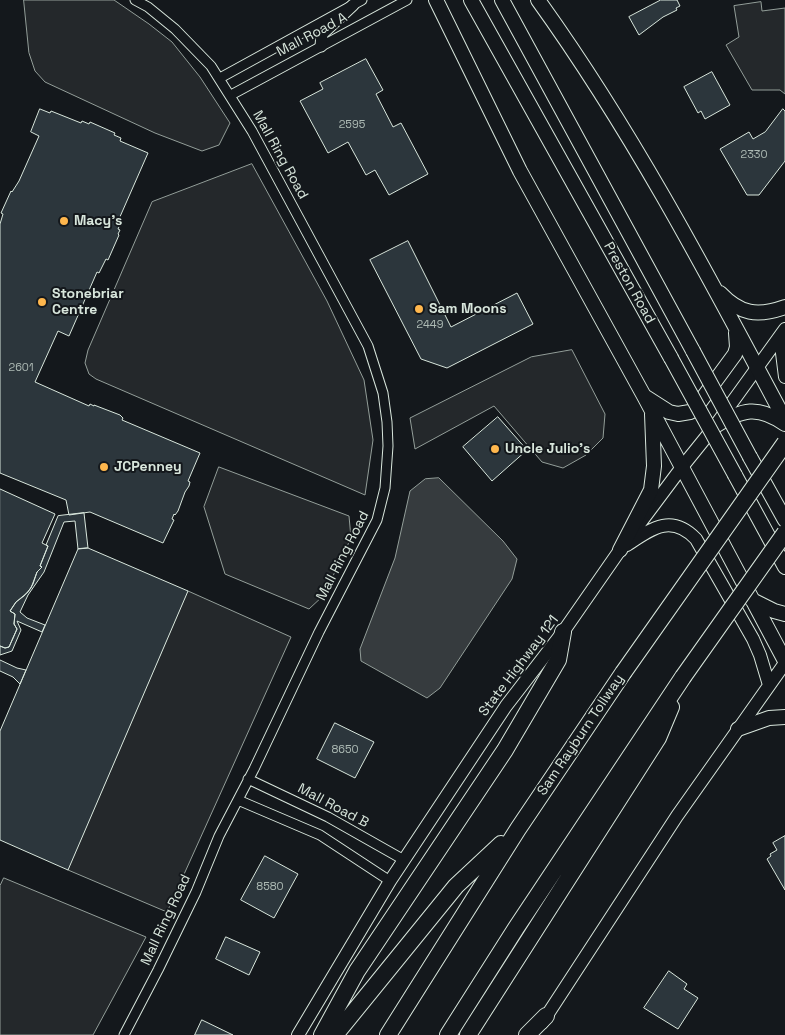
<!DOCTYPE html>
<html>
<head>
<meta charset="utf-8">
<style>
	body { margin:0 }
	canvas { display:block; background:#14181c }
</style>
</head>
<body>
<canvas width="785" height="1035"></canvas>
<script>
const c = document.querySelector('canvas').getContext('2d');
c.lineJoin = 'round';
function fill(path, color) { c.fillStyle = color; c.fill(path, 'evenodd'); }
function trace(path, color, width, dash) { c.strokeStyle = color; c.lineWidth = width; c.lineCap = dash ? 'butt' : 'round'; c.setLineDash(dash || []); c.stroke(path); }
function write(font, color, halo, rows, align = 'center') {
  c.font = font + ' "Space Grotesk",sans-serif'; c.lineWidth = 4; c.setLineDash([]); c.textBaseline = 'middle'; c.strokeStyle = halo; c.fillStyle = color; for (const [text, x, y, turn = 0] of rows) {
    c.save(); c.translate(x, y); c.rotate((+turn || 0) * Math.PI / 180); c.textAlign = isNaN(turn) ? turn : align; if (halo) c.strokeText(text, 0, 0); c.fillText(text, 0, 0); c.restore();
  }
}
const parking = new Path2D(`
	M24,0H114L149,24L172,42L200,77L230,123L219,145L202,151L155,133L45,82L35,71L29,53Z
	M761,2L762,11L785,8V94L780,90H752L726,45L739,37L734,6Z
	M252,164L327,301L364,380L373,440L365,495L96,379L89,374L85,363L88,350L152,202Z
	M572,350L605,414L603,438L586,455L563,468L542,462L494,406L415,449L410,418L531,357Z
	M219,467L349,516L351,538L324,595L309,609L225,574L204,507Z
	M188,591L291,637L167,912L68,870Z
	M4,878L146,937L93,1035H0V886Z`);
const water = new Path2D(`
	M439,478L503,541L517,559L512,579L440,688L427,698L361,661L360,649L395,558L410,491L425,479Z`);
const building = new Path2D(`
	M661,0H677L680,6L676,8L677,10L663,17L639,35L629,17Z
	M366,59L383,90L376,94L393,127L401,123L428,174L389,195L375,170L366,175L348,142L328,153L300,101L323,89L320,83Z
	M712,72L730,105L705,119L701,111L698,113L684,87Z
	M40,109L50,113L51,111L81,123L82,121L89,124L90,122L115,133L114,135L121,138L120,141L148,153L119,219L122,220L118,229L120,230L118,234L119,235L108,260L106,259L99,273L97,272L69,336L58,331L35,382L89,406L90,404L94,406V405L120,415L123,418L122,420L200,453L188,481L190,482L189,486L185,492L178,511L175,515L174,514L172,519L174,520L163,543L90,512L69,515L66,500L0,473V224L3,214L1,213L11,191L12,192L19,181L39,136L31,132Z
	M783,109L785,111V161L759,195H747L720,149L749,132L753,139L765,132Z
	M408,241L451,327L517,293L533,324L447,368L421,359L370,260Z
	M498,417L527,450L492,481L463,447Z
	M0,489L55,514L42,543L48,546L40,566L42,567L37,572L31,588L24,596L16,602L10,611L15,614L14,624L17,629L9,647L5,648L0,646Z
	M84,513L88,548L78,549L75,521L64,522L44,572L28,595L20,612L27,618L45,625L42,632L17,621L21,630L12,651L0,655V646L5,648L9,647L17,629L14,624L15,614L10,611L16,602L28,592L33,584L37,572L42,567L40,566L48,546L46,545L58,516Z
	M88,548L188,591L68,870L0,840V731L78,549Z
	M0,660L17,668L26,670L20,684L13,677L0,671Z
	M335,723L374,742L355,778L317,759Z
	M785,836V890L767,859L771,856L770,854L777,850L773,843Z
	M265,856L298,874L274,918L241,900Z
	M226,937L260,952L249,975L216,959Z
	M669,971L687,984L684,989L698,998L678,1029L644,1008Z
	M202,1020L233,1035H195Z`);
const minor = new Path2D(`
	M220,78L362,0
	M231,95L407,0
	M248,779L328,817L404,860
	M238,800L320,835L390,881
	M124,1035L158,970L196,892L219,836L254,769L319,632L377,520L385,488L388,446L387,422L383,393L368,346L252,131L211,66L175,29L148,7L135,0`);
const tertiary = new Path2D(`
	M321,46L322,34L353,5`);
const secondary = new Path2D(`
	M780,337L785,377
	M627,545C651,529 671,513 696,539L753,639L760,655L769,685
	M542,1023L677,816L785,663
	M298,1035L390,881L506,706L563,632L620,550L682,467L715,426L785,329`);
const primary = new Path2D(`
	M436,0L520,171L644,396L785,661
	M471,0L671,358
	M502,0L693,351
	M538,0C633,132 709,277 785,420
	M720,293C740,314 757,317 785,307
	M644,396L669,412L678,414L690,412L694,410L735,354L737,347L736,333
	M715,426C742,409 758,405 785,424
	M750,457L785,520
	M735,475L785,567
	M620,550L651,490L654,466L652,414
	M752,600L774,611L785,614
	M738,729L769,718L785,717`);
const motorway = new Path2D(`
	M322,1035L357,971L505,750L558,660L563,632
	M335,1035L456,886L501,844
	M388,1035L518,829L623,673
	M448,1035L516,928L683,677
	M468,1035L658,738L671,707
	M527,1035L546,1016`);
const primaryBridge = new Path2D(`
	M693,351L750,457
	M671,358L735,475`);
const motorwayBridge = new Path2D(`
	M623,673L785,443
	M683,677L785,533`);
const markers = [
	[64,221,5,"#ffb74d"],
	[42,302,5,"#ffb74d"],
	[419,309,5,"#ffb74d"],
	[495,449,5,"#ffb74d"],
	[104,467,5,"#ffb74d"]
];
const numberNames = [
	["2595",352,125],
	["2330",754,155],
	["2449",430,325],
	["2601",21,368],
	["8650",345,750],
	["8580",270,887]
];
const streetNames = [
	["Mall Road A",312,35,-28],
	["Mall Ring Road",280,155,61],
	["Preston Road",629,283,61],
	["Mall Ring Road",343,556,-63],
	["State Highway 121",519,666,-53],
	["Sam Rayburn Tollway",581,735,-56],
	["Mall Road B",333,806,28],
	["Mall Ring Road",166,920,-65]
];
const poiNames = [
	["Macy's",74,221],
	["Stonebriar",52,294],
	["Centre",52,310],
	["Sam Moons",429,309],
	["Uncle Julio's",505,449],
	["JCPenney",114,467]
];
fill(parking, '#24282b');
trace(parking, '#939e99', 1);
fill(water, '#363b3e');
trace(water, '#939e99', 1);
fill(building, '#2c363c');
trace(building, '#d8e6dc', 1);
trace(minor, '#d8e6dc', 11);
trace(tertiary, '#d8e6dc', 13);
trace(secondary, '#d8e6dc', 14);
trace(primary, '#d8e6dc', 16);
trace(motorway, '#d8e6dc', 18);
trace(minor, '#14181c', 9);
trace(tertiary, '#14181c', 11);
trace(secondary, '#14181c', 12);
trace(primary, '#14181c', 14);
trace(motorway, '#14181c', 16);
trace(primaryBridge, '#d8e6dc', 16, []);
trace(motorwayBridge, '#d8e6dc', 18, []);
trace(primaryBridge, '#14181c', 14);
trace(motorwayBridge, '#14181c', 16);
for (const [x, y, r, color] of markers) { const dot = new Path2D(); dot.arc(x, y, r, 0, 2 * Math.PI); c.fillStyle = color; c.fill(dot); trace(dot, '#14181c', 2); }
write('11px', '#adbab4', null, numberNames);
write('14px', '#d8e6dc', '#14181c', streetNames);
write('bold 14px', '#d8e6dc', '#14181c', poiNames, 'left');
</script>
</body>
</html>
